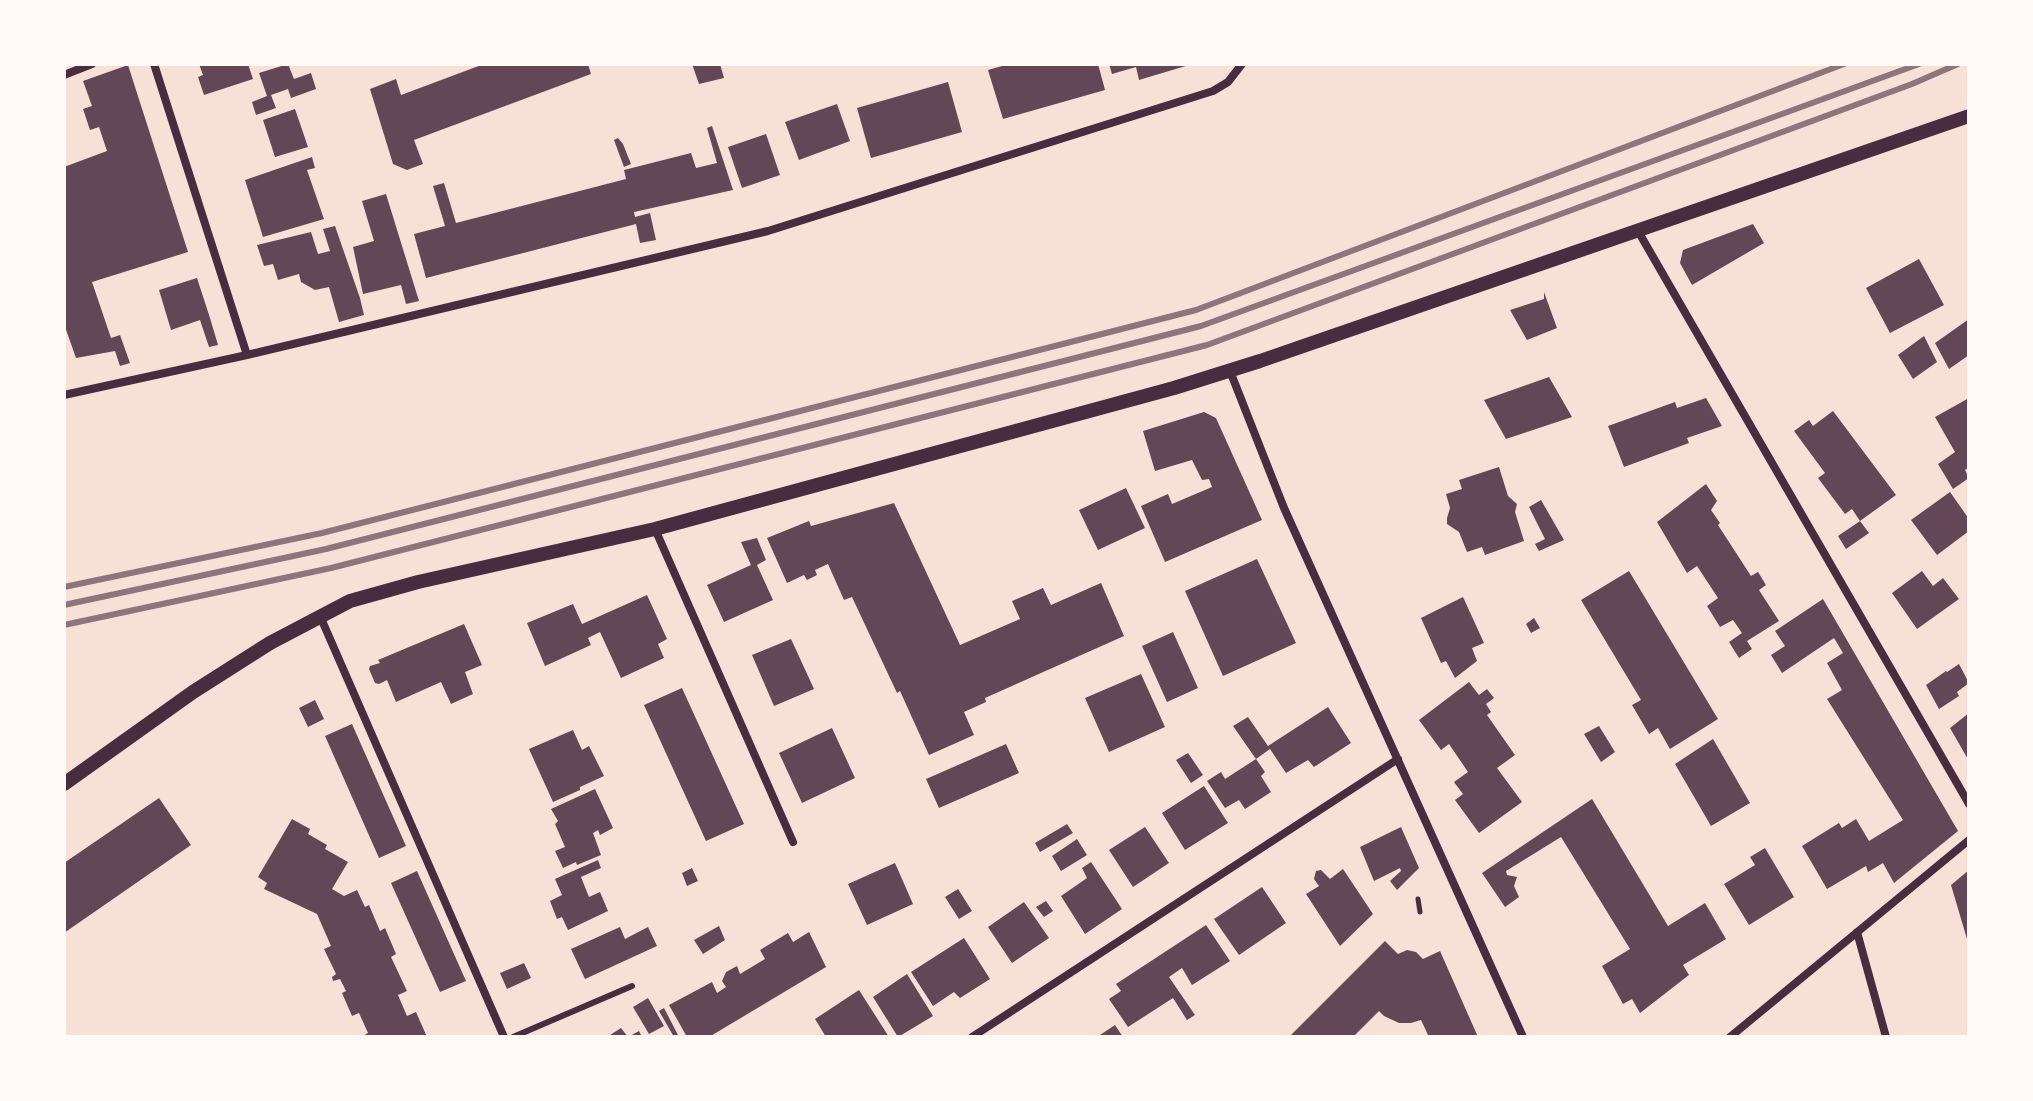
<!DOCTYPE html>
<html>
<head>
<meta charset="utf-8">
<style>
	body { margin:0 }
	#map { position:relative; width:2033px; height:1101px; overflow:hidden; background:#f7e1d7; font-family:Raleway,sans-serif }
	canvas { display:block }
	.frame { position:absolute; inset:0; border:66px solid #fffaf5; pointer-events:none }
</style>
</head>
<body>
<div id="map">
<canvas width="2033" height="1101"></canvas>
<div class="frame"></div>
</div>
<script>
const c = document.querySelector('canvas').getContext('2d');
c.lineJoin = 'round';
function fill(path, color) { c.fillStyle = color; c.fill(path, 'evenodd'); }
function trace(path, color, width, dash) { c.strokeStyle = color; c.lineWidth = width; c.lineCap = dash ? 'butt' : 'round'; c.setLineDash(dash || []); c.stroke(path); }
const building = new Path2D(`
	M199,64H248L253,79L204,95L198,77L203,75Z
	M288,64L294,79L311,73L316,89L291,98L288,89L271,95L276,108L256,115L252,102L267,96L259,73Z
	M484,64H588L591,74L414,140L423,164L407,170L393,164L370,89L396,79L401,95Z
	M692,64H720L724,78L699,84Z
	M1009,64H1098L1105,90L1003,119L988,70Z
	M1109,64H1188L1189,65L1139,80L1136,67L1112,74Z
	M128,65L188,252L92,282L111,338L120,335L130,363L120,366L115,351L76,358L64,324V167L107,151L99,127L90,130L83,109L92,106L83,81Z
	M948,82L962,132L871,158L857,108Z
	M837,104L850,141L799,160L785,122Z
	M295,109L308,147L275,157L263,120Z
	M712,126L733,190L634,212L635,217L650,213L656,240L640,243L636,224L426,278L414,234L445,226L433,186L444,183L456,223L626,179L624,170L691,153L696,168L717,163L707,128Z
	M766,134L780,175L742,188L728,147Z
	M618,138L623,144L631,164L624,167L614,140Z
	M312,157L315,168L307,170L324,219L263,237L245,180Z
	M386,194L419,301L406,304L401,285L363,294L353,247L374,241L362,201Z
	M1753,224L1764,243L1692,285L1680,263L1683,250Z
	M335,226L360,298L364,315L339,322L329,287L315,290L301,282L299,274L278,280L273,264L264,266L257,245L311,232L318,254L330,251L323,229Z
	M1919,259L1944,305L1890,333L1866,288Z
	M197,278L210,318L218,345L209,347L200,320L171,330L159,290Z
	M1544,292L1557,328L1527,340L1510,310L1544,299Z
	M1969,319V355L1949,369L1935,343Z
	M1924,336L1937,362L1913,379L1898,355Z
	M1549,377L1572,417L1506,439L1484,400Z
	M1706,398L1722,426L1687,438L1689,443L1624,467L1608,426L1675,402L1677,408Z
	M1969,398V467L1965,470L1969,478L1953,489L1938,464L1955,452L1935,417Z
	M1833,411L1896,495L1860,521L1852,509L1845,514L1818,478L1825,473L1794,431L1809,420L1813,426Z
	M1204,412L1216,418L1262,520L1165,562L1141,506L1168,494L1172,504L1212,487L1209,479L1202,480L1192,460L1155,471L1143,431Z
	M1499,467L1508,496L1517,504L1515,512L1524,541L1485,555L1482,547L1467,552L1459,532L1447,524V518L1450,508L1446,494L1462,489L1459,480Z
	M1706,484L1717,501L1711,510L1720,523L1718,525L1751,576L1758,572L1766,585L1759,590L1779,621L1747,641L1752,649L1739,658L1729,642L1742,633L1733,620L1720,627L1707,606L1718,598L1697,566L1687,573L1657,522Z
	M1126,488L1145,528L1098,550L1079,510Z
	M1950,492L1969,519V531L1937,555L1911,520Z
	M1541,500L1564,540L1539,551L1535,544L1545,539L1529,507Z
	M894,503L960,645L1020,619L1012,601L1043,588L1051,605L1101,583L1124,636L985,698L986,702L964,712L974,735L929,755L900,691L897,693L852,597L844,600L828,564L815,570L817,575L807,580L804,575L787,583L767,538L809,521L811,526Z
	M1860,521L1869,533L1846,549L1838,536Z
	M757,538L766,560L757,565L773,600L724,622L707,585L751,565L741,542Z
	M1257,559L1296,643L1223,676L1185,591Z
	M1629,571L1718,719L1670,749L1658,728L1649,734L1632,705L1641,700L1581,600Z
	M1922,571L1933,586L1943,578L1959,599L1917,629L1892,593Z
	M647,595L667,639L658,644L664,658L621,678L600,632L588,638L591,645L545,666L527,623L573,604L582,624Z
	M1463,597L1484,643L1472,648L1477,661L1455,678L1446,661L1441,663L1421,618Z
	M1823,599L1958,831L1894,883L1883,863L1868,872L1866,866L1827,889L1802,846L1839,823L1842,828L1856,819L1869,841L1903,820L1827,699L1842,690L1827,663L1843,653L1834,638L1782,673L1771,655L1785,646L1775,631Z
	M1534,618L1540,628L1531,633L1526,624Z
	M464,624L482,665L465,672L473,694L451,704L441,682L396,702L387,680L379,684L375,683L369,669L370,666L380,663L378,660Z
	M1173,632L1198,688L1167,702L1142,646Z
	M791,639L814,689L774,706L752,655Z
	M1959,664L1969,683L1957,692L1959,696L1939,709L1926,685L1946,671L1947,672Z
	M1141,674L1165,727L1109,752L1085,698Z
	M1469,682L1479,695L1487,689L1494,698L1486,704L1491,712L1487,715L1515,755L1497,768L1522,802L1479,833L1455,800L1463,794L1454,782L1468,772L1449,744L1441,750L1419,720Z
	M682,688L744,824L706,841L644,705Z
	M315,700L324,719L308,727L299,708Z
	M1328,707L1351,743L1314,767L1308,760L1286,773L1270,749L1256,759L1265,772L1261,776L1271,792L1245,809L1239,800L1225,808L1207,781L1221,772L1225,779L1256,759L1233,726L1248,717L1268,746Z
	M1969,713V761L1950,728Z
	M352,724L406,846L379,858L325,736Z
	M1599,726L1615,752L1601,762L1584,734Z
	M832,728L855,778L802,803L779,753Z
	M573,730L582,750L589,746L604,776L580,787V790L553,802L529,749Z
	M1713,739L1750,803L1711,826L1675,764Z
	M1006,744L1019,773L939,808L926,779Z
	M1188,753L1203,775L1191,783L1176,760Z
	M1204,786L1228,823L1185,850L1162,813Z
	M595,789L613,828L600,835L598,830L593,833L601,855L577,865L576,862L563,868L555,851L565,847L555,824L558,821L551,809Z
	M159,798L191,845L64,933V863Z
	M1592,799L1668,926L1705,903L1726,939L1683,965L1689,975L1640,1013L1632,999L1623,1004L1602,966L1630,949L1561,837L1506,871L1507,875L1517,877L1514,886L1519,897L1505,907L1482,873Z
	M292,819L310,829L308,834L327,845L325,849L348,862L332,889L344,896L357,890L365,907L369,905L380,931L385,928L396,954L391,957L407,991L398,995L407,1016L416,1012L427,1037H361L368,1033L359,1013L352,1016L342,993L346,991L340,979L333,981L332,977L336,974L324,949L331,946L317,914L264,889L267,883L258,877Z
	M1067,824L1073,833L1040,852L1035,843Z
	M1145,827L1169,863L1133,887L1109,850Z
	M1401,827L1419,868L1397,890L1390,881L1401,871L1400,868L1374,881L1360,847Z
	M1077,839L1087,855L1061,871L1052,856Z
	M1765,848L1794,897L1749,925L1724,884L1755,865L1750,857Z
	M598,860L601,868L581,877L589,897L600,892L608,911L568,930L562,917L557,919L550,901L562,895L555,879Z
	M1091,862L1122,909L1085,934L1061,896L1087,878L1082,868Z
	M895,863L913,904L867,925L848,884Z
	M692,868L698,881L687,886L682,873Z
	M1343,869L1373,914L1340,946L1306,894L1319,886L1314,879L1316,871L1321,870L1330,879Z
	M1969,870V937L1967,939L1951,885Z
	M417,871L466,981L440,992L391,883Z
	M1262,887L1286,923L1239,955L1214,919Z
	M958,889L972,911L959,919L945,897Z
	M1046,901L1053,911L1044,917L1036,907Z
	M1024,902L1049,938L1012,963L988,927Z
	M1206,925L1230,961L1192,985L1182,968L1169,977L1195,1015L1187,1020L1173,998L1128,1027L1109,999L1121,991L1116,984Z
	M719,926L725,940L703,954L694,940Z
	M620,927L625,939L648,927L657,946L585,979L571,949Z
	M809,932L826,967L709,1037H687L669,1005L712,982L717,993L726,987L722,981L726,972L737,966L740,974L765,959L760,950L788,933L793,942Z
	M964,938L990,979L960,998L954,992L933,1006L911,972Z
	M1385,941L1398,954L1407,950L1416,952L1423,959L1440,951L1478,1037H1429L1421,1020L1411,1023H1399L1384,1016L1379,1011L1353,1037H1289Z
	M524,963L531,978L507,989L500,973Z
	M907,974L933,1016L898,1037L873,997Z
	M859,990L889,1037H826L815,1019Z
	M648,998L664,1026L649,1034L633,1007Z
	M664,1008L679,1037H674L659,1011Z
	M1115,1025L1123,1037H1097Z
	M621,1028L628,1037L639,1031L642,1037H607Z`);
const path = new Path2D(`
	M1418,899L1420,912`);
const service = new Path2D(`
	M513,1037L632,986`);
const minor = new Path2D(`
	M154,64L247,355
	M64,75L92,64
	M1638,231L1969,804
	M1230,371L1284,508L1523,1037
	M64,395L247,355L768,231L1213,91L1228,82L1242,64
	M655,529L793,842
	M320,616L504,1037
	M1857,932L1886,1037
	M972,1037L1398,759
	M1730,1037L1969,840`);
const tertiary = new Path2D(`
	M64,784L193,692L270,643L350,601L418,582L655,529L1174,388L1260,361L1969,116`);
const rail = new Path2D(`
	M64,587L322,533L1196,310L1844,64
	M64,605L326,549L1201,326L1919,64
	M64,625L331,568L1207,345L1912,84L1958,64`);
fill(building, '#644757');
trace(path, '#4a2c40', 5);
trace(service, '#4a2c40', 6);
trace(minor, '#4a2c40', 8);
trace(tertiary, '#4a2c40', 14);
trace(rail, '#8f747c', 6);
</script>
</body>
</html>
